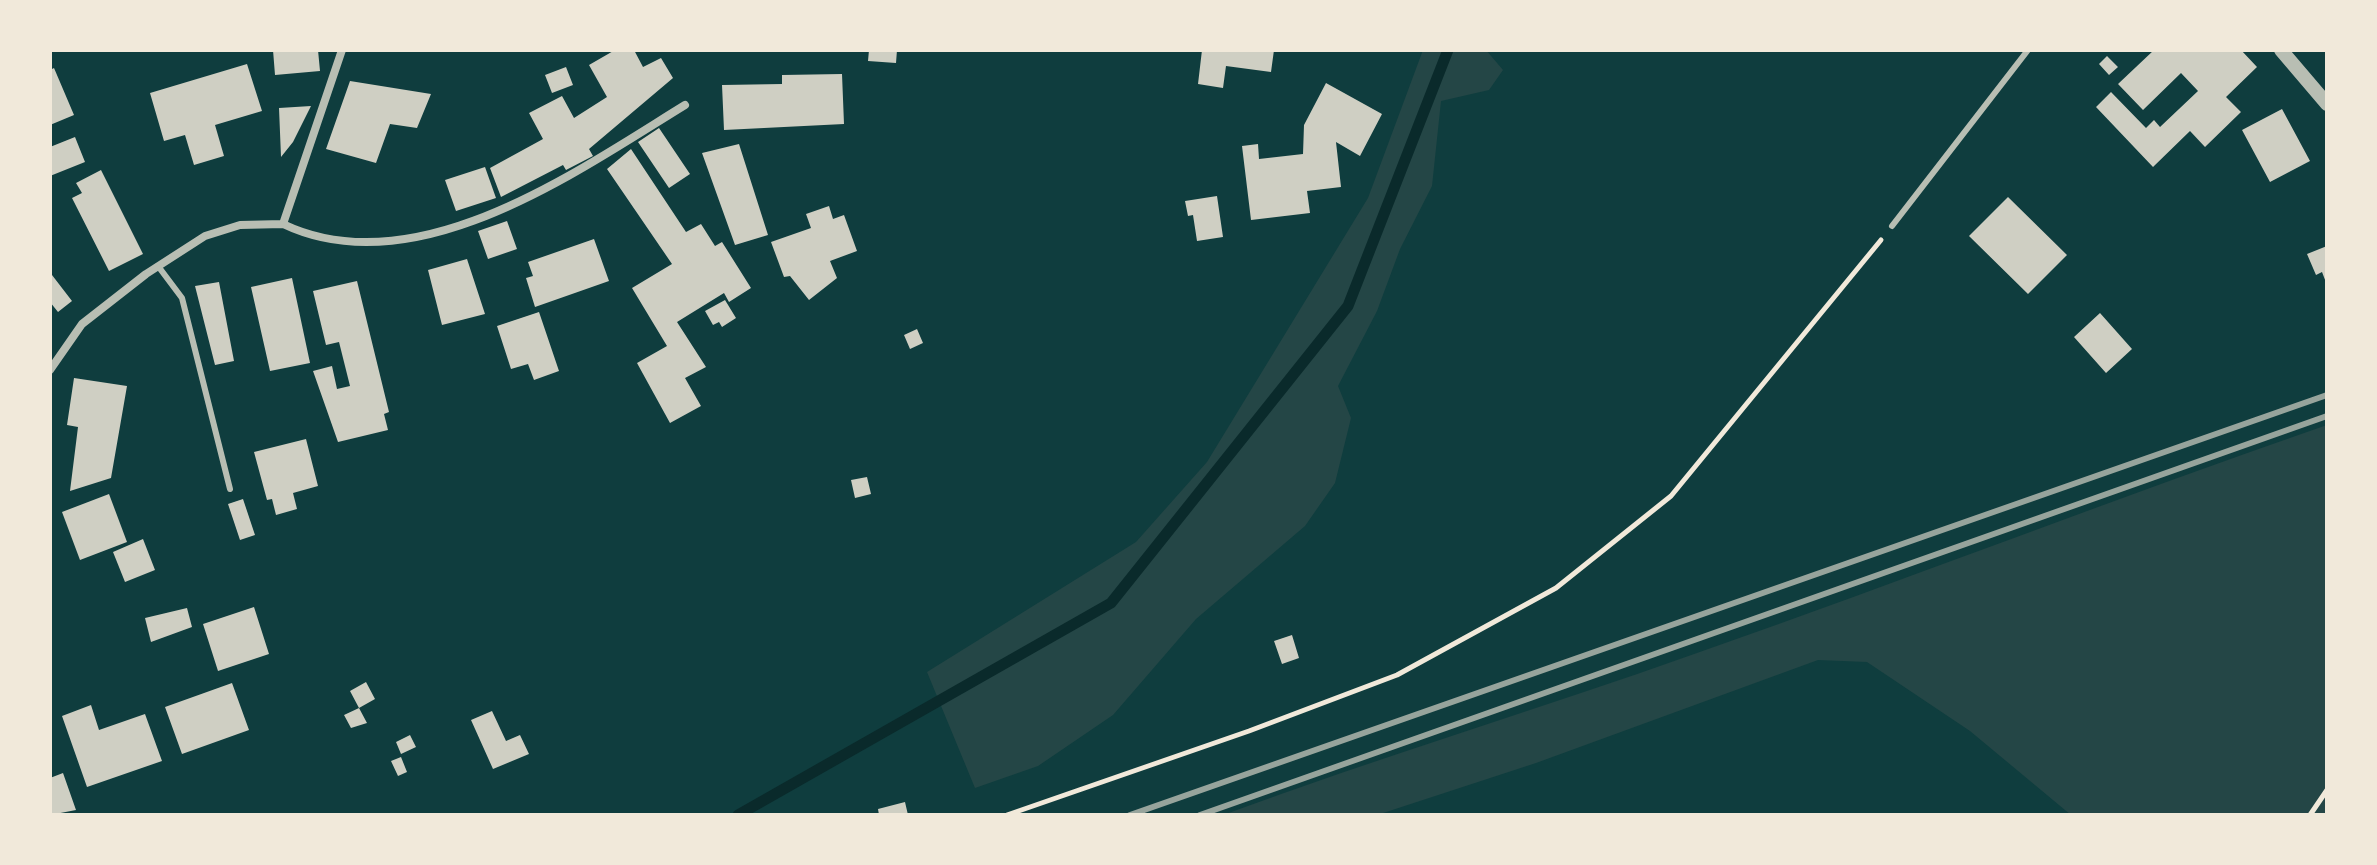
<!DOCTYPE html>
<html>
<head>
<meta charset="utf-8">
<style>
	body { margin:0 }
	#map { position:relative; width:2377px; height:865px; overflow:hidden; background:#0f3d3e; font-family:Signika,sans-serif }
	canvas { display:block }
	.frame { position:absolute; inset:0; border:52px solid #f1e9da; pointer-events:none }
</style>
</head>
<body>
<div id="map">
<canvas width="2377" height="865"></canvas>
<div class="frame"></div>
</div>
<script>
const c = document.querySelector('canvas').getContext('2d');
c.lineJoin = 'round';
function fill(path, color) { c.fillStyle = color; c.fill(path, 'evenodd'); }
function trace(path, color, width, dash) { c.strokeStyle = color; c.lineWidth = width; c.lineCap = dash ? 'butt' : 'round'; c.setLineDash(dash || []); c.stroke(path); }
const green = new Path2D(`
	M1423,50H1486L1503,70L1489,90L1441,101L1432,186L1400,249L1377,311L1338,386L1351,418L1335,483L1305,526L1196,619L1113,715L1038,766L975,788L927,672L1136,542L1207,462L1368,198Z
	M2327,425V815H2071L1970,731L1867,662L1818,660L1536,763L1377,815H1223C1380,757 1540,709 1697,653C1908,579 2116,498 2327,425Z`);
const stream = new Path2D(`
	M738,815L1111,603L1348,306L1448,50`);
const building = new Path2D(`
	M273,50H318L320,71L275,75Z
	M615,50H634L643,67L661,58L673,78L589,149L593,156L566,170L563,165L501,197L490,168L543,139L529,113L562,96L574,118L607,97L589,65Z
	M869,50H897L896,63L868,61Z
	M1202,50H1274L1271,72L1226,66L1223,88L1198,84Z
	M2154,50H2241L2257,67L2226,97L2241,112L2205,147L2190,131L2153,167L2096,107L2111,92L2146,128L2154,120L2160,127L2198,91L2181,73L2143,110L2118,84Z
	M2107,56L2118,67L2109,75L2099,64Z
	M247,64L262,111L215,125L224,156L194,165L185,135L164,141L150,93Z
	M566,67L573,85L552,93L545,75Z
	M54,68L74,115L50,125V70Z
	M842,74L844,124L724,130L722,85L782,84V75Z
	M350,81L431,94L417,128L390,124L376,163L326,149Z
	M1326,83L1382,114L1360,156L1336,142L1341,187L1307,191L1310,213L1251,220L1242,146L1258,144L1259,159L1303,154L1304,125Z
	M311,106L293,142L281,157L279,108Z
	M2282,109L2310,161L2270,182L2242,130Z
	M659,128L690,174L669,188L638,142Z
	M75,137L85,162L50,176V147Z
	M739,144L768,235L735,245L702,153Z
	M631,149L686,232L701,224L715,246L722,242L751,288L729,302L724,293L677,322L706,367L685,378L701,406L670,423L637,363L667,346L632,288L672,264L607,169Z
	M485,167L496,198L456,211L445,180Z
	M101,170L143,254L109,271L72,198L82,193L76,183Z
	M1217,196L1223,237L1197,241L1193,215L1188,216L1185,201Z
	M2008,197L2067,255L2028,294L1969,236Z
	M829,206L833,219L844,215L857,251L830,261L837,278L809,300L790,276L784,277L771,242L811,228L806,214Z
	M507,221L517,249L488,259L478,231Z
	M594,239L609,281L535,307L526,278L533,276L528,262Z
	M2327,246V285L2322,272L2316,275L2307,254Z
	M467,259L485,314L442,325L428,270Z
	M52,275L72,301L58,312L50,302Z
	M292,278L310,363L270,371L251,287Z
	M357,281L389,412L384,414L388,430L338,442L313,371L332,366L337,389L350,386L339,342L326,345L313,291Z
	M219,282L234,361L215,365L195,286Z
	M725,300L736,318L722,327L719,322L713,325L705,311Z
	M539,312L559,371L534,380L528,364L511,369L497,326Z
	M2100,313L2132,349L2106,373L2074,337Z
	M917,329L923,343L910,349L904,335Z
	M74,378L127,386L111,478L70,491L78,427L67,425Z
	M306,439L318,486L293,493L297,509L276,515L272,499L267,500L254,452Z
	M867,477L871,494L855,498L851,480Z
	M109,494L127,542L80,560L62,512Z
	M243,499L255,535L240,540L228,504Z
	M143,539L155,570L125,582L113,552Z
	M254,607L269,654L218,671L203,624Z
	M187,608L192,627L151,642L145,618Z
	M1292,635L1299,658L1282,664L1274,641Z
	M366,682L375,699L359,708L350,691Z
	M232,683L249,730L182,754L165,707Z
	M91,705L99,730L145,714L162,761L87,787L62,716Z
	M359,708L367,723L351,728L344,715Z
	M492,711L506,741L520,735L529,754L493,769L471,720Z
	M410,735L416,747L401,754L396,742Z
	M401,757L407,772L398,776L391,761Z
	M63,773L76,810L50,815V778Z
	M905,802L908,815H879L878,809Z`);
const path = new Path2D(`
	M1007,815L1249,731L1397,675L1556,588L1671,496L1881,240
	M2310,815L2327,790`);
const service = new Path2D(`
	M1892,226L2028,50
	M158,266L182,298L230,489`);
const minor = new Path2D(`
	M283,224C415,287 576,172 685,105
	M50,370L82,324L146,274L205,236L240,225L283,224L342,50`);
const tertiary = new Path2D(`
	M2281,50L2327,104`);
const rail = new Path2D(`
	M1130,815L2327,395
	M1200,815L2327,416`);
fill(green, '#244646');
trace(stream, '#0a2a2b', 11);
fill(building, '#cfcfc3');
trace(path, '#f1e9da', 5);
trace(service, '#b8beb3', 6);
trace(minor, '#b8beb3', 8);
trace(tertiary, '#b8beb3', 14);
trace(rail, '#97a49c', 6);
</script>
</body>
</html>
